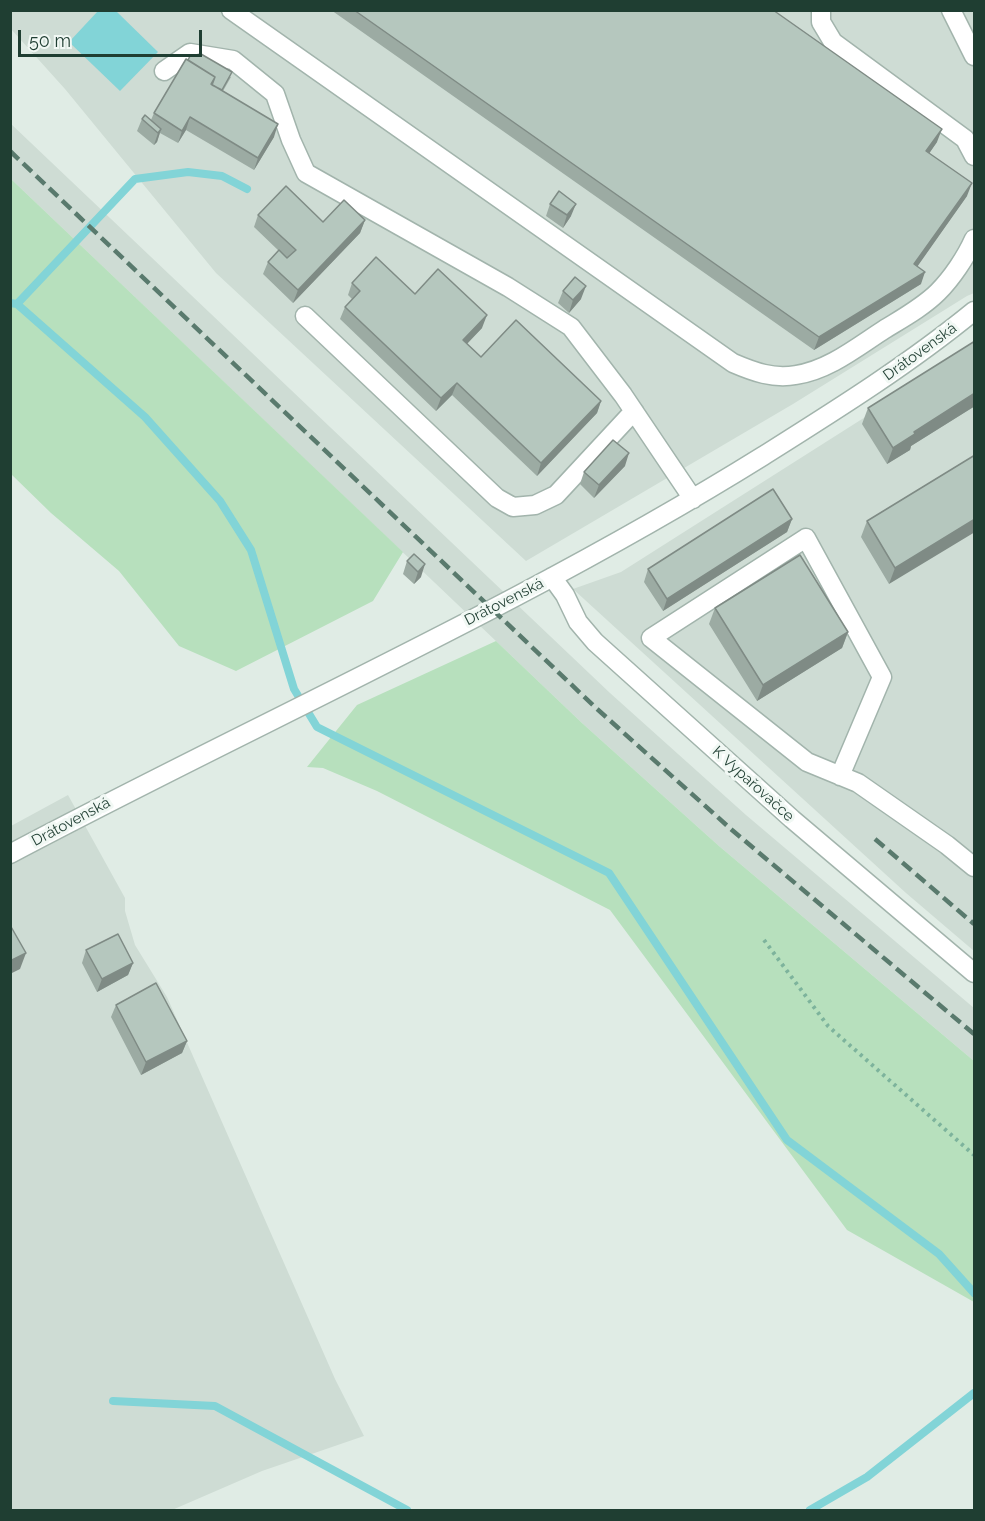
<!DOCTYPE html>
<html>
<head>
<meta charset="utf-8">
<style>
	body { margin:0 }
	#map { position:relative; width:985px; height:1521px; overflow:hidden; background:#e0ece5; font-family:Raleway,sans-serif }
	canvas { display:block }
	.frame { position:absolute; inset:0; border:12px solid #1f3e32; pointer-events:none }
	.scale { position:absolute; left:18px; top:30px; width:184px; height:27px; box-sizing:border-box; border:3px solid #1f3e32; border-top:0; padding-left:8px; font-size:18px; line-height:21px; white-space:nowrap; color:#1f3e32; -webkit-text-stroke:4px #f1f8f4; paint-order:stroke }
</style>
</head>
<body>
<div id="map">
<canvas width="985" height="1521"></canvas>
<div class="frame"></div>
<div class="scale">50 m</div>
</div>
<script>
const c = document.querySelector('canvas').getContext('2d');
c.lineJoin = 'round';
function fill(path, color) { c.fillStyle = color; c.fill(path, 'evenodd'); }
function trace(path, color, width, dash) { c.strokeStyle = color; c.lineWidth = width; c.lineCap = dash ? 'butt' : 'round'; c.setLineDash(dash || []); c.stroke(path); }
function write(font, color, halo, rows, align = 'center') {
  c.font = font + ' Raleway,sans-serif'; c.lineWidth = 6; c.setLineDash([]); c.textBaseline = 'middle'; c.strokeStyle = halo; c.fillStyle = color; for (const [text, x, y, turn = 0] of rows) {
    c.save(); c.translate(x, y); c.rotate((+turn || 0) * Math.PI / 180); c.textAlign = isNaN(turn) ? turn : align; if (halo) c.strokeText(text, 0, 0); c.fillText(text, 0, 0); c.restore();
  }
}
const built = new Path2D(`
	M10,11H974V293L967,296L793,404L526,561L216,273L65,89L11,29Z
	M10,123L610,693L746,815L974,1008V1061L719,846L582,723L11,179Z
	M974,348V951L906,893L573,589L621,572Z
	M68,795L125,898V911L135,945L167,997L335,1379L364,1436L262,1471L172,1510H11V826Z`);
const green = new Path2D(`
	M11,179L403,552L373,601L236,671L179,646L119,571L51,513L11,474Z
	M496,641L582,723L719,846L974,1061V1302L847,1230L610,910L377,791L323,768L307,767L357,705Z`);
const water = new Path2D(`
	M98,11H116L158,52L120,91L69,42Z`);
const stream = new Path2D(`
	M10,303L17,304L135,179L188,172L222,176L247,189
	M17,304L145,417L220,501L251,550L294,689L317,727L609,873L787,1140L939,1254L974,1293
	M113,1401L215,1406L407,1510
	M810,1510L867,1477L974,1393`);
const path = new Path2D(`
	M764,940L828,1026L974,1155`);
const minor = new Path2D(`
	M231,10L733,363C754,372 773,379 796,375C829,370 857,347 885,329C903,318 923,307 938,292C952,278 966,257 974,239
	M821,10V22L833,42L965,139L974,156
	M951,10L974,56
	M164,71L190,53L233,60L275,94L291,140L306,173L508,287L571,327L623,395L693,499
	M305,316L497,498L513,507L535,505L556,495L634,411
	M552,577L565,595L578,622L595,642L792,819L974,973
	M840,776L882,677L806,538L651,638L807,762L858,783L947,845L974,867
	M10,854C261,721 522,606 763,456C836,410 908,365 974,311`);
const rail = new Path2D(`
	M10,151L596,708L732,830L974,1034
	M875,839L974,924`);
const wall = new Path2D(`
	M331,10H773L937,142L929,153L967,196L917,266L921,284L814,350Z
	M188,60L231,77L223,91L274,137L254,170L186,130L178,143L160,133L157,142L154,145L137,131L142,119L151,120L154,113Z
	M550,204L571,216L563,228L546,216Z
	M258,215L323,222L365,220L360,233L293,303L263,274L268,262L279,251L254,227Z
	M352,283L415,294L482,328L467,344L481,357L601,401L597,413L537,476L452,395L436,411L340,319L345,307L352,299L348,295Z
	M563,291L581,299L569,313L558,303Z
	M975,341V406L911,446L910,450L887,464L862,424L868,408Z
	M975,455L889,584L861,537L867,521Z
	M625,466L594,498L580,484L584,472Z
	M792,519L787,532L663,611L644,582L648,569Z
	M414,554L421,577L414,584L403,574L407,561Z
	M715,608L848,632L842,648L757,701L709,624Z
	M86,950L133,963L128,975L97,992L82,963Z
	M116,1005L187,1041L182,1053L141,1075L111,1017Z`);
const shadedWall = new Path2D(`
	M190,117L186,130L178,143L182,131Z
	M278,124L274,137L254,170L258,158Z
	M161,129L157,142L154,145L158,133Z
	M942,129L937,142L922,164L926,151Z
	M972,183L967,196L910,277L914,264Z
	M576,204L571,216L563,228L567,215Z
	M365,220L360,233L293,303L298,290Z
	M925,272L921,284L814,350L819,337Z
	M586,286L581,299L569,313L573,300Z
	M487,315L482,328L459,352L463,340Z
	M457,383L452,395L436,411L441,398Z
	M975,393V406L911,446L910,450L887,464L893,448L914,432Z
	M601,401L597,413L537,476L541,463Z
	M629,453L625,466L594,498L599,485Z
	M792,519L787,532L663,611L667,599Z
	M975,519V532L889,584L895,568Z
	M425,564L421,577L414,584L418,572Z
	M848,632L842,648L757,701L763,685Z
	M26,953L20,969L10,974V961Z
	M133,963L128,975L97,992L102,979Z
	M187,1041L182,1053L141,1075L146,1062Z`);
const building = new Path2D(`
	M354,10H773L942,129L926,151L972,183L914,264L925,272L819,337Z
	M201,54L232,72L222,90L212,85L215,77L188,60L190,56Z
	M186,59L215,77L211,84L278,124L258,158L190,117L182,131L154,113Z
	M145,115L161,129L158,133L142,119Z
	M286,186L323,222L344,200L365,220L298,290L268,262L279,250L287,258L296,250L258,215Z
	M559,191L576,204L567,215L550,204Z
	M376,257L415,294L438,269L487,315L463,340L481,357L516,320L601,401L541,463L457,383L441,398L345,307L360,291L352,283Z
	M575,277L586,286L573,300L563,291Z
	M975,341V393L914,432L915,434L893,448L868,408Z
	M613,440L629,453L599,485L584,472Z
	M975,455V519L895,568L867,521Z
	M773,489L792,519L667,599L648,569Z
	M414,554L425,564L418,572L407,561Z
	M800,555L848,632L763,685L715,608Z
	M10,925L26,953L10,961Z
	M118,934L133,963L102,979L86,950Z
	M156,983L187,1041L146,1062L116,1005Z`);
const streetNames = [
	["Drátovenská",920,352,-36],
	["Drátovenská",504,602,-27],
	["K Vypařovačce",753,784,42],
	["Drátovenská",71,822,-28]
];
fill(built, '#cedcd4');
fill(green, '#b7e0bd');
fill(water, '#82d4d7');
trace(stream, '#82d4d7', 8);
trace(minor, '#a2b4ac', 21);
trace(path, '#7db39c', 4, [3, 4.5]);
trace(minor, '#fff', 18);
trace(rail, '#597a6d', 4.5, [12, 6]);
fill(wall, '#9caba3');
fill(shadedWall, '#7f8b85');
fill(building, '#b5c7be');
trace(building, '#7f8b85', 1.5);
write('15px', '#1f3e32', '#f1f8f4', streetNames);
</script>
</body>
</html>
